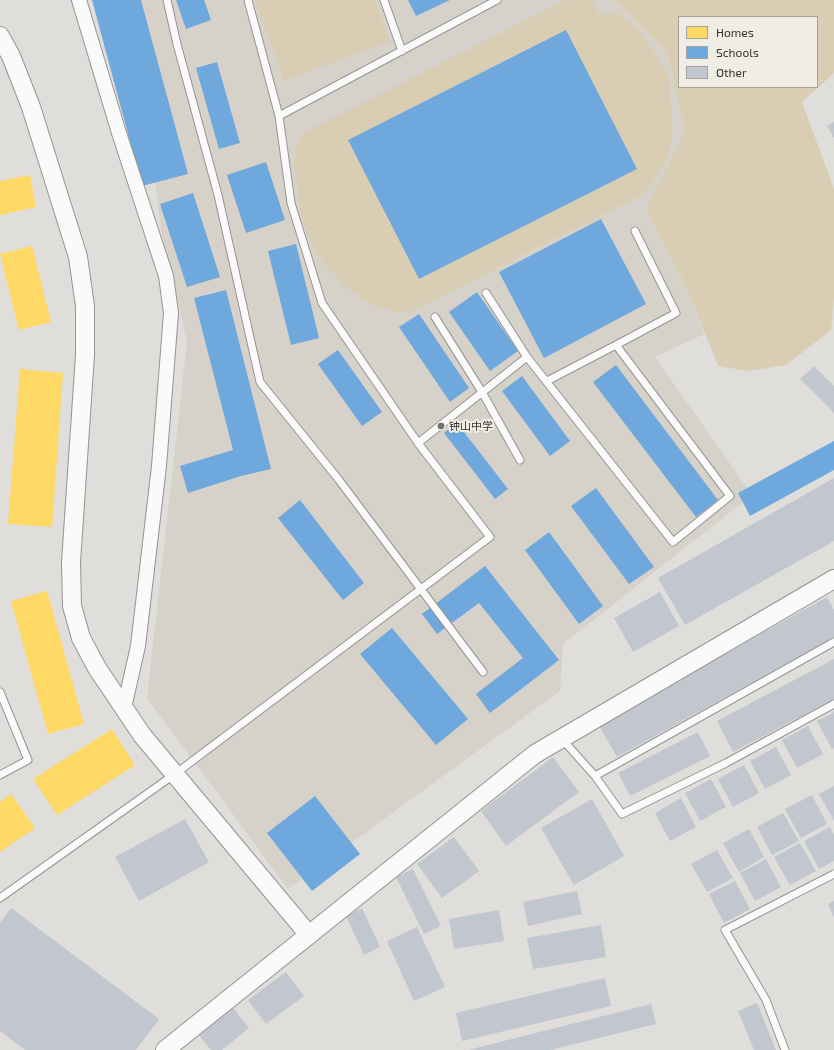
<!DOCTYPE html>
<html>
<head>
<meta charset="utf-8">
<style>
	body { margin:0 }
	#map { position:relative; width:834px; height:1050px; overflow:hidden; background:#e0dedb; font-family:"Exo 2",sans-serif }
	canvas { display:block }
	.legend { position:absolute; left:678px; top:16px; width:140px; height:72px; box-sizing:border-box; background:#f0ede5; border:1px solid #a6a39d; margin:0; padding:5px 7px; list-style:none; font-size:12px; color:#363431 }
	.legend li { display:flex; align-items:center; gap:8px; height:20px }
	.legend b { width:20px; border:1px solid #a6a39d }
</style>
</head>
<body>
<div id="map">
<canvas width="834" height="1050"></canvas>
<ul class="legend">
<li><b style="height:11px;background:#ffd966"></b>Homes</li>
<li><b style="height:11px;background:#6fa8dc"></b>Schools</li>
<li><b style="height:11px;background:#c1c6cf"></b>Other</li>
</ul>
</div>
<script>
const c = document.querySelector('canvas').getContext('2d');
c.lineJoin = 'round';
function fill(path, color) { c.fillStyle = color; c.fill(path, 'evenodd'); }
function trace(path, color, width, dash) { c.strokeStyle = color; c.lineWidth = width; c.lineCap = dash ? 'butt' : 'round'; c.setLineDash(dash || []); c.stroke(path); }
function write(font, color, halo, rows, align = 'center') {
  c.font = font + ' "Exo 2","Noto Sans SC",sans-serif'; c.lineWidth = 4; c.setLineDash([]); c.textBaseline = 'middle'; c.strokeStyle = halo; c.fillStyle = color; for (const [text, x, y, turn = 0] of rows) {
    c.save(); c.translate(x, y); c.rotate((+turn || 0) * Math.PI / 180); c.textAlign = isNaN(turn) ? turn : align; if (halo) c.strokeText(text, 0, 0); c.fillText(text, 0, 0); c.restore();
  }
}
const built = new Path2D(`
	M95,0H615L668,54L686,132L646,211L686,286L704,334L655,357L752,495L563,644L560,691L288,889L147,698L187,342L161,230L155,181Z`);
const green = new Path2D(`
	M255,0H375L390,42L284,80Z
	M567,0H592L599,14L616,13L635,27L656,54L669,79L671,107L672,140L666,161L651,185L642,195L409,312H395L376,306L361,298L344,285L325,265L315,250L303,223L300,209L297,182L294,166L297,144L306,131Z
	M615,0H834V73L802,102L834,189V299L831,330L786,365L748,371L718,366L686,286L646,210L685,132L668,54ZM679,17H817V87H679Z`);
const homes = new Path2D(`
	M30,175L36,207L0,215V181Z
	M32,246L51,322L19,330L0,254Z
	M20,369L63,373L52,527L8,524Z
	M47,591L84,724L48,734L11,601Z
	M112,729L135,765L57,815L33,779Z
	M11,794L35,828L0,852V802Z`);
const schools = new Path2D(`
	M92,0H141L188,174L142,186Z
	M176,0H204L211,20L186,29Z
	M408,0H450L416,16Z
	M566,30L637,169L419,279L348,140Z
	M217,62L240,143L219,149L196,68Z
	M266,162L285,220L246,233L227,175Z
	M193,193L220,277L187,287L160,204Z
	M601,219L646,304L544,358L499,272Z
	M296,244L319,338L291,345L268,251Z
	M226,290L271,469L241,476L188,493L180,466L233,450L194,298Z
	M477,292L518,351L490,371L449,312Z
	M419,314L469,388L450,402L399,327Z
	M338,350L382,412L362,426L318,364Z
	M616,365L718,500L696,517L593,382Z
	M522,376L570,441L550,456L502,391Z
	M457,423L508,489L495,499L444,433Z
	M834,441V470L750,516L738,493Z
	M596,488L654,567L629,584L571,506Z
	M300,500L364,583L343,600L278,518Z
	M549,532L603,606L579,624L525,550Z
	M485,566L559,660L490,713L476,694L523,658L479,603L437,634L422,614Z
	M392,628L468,719L436,745L360,654Z
	M315,796L360,854L312,891L267,833Z`);
const building = new Path2D(`
	M834,122V138L827,126Z
	M814,366L834,386V413L800,379Z
	M834,478V541L685,625L658,578Z
	M660,592L679,626L633,652L614,618Z
	M827,597L834,610V637L617,757L598,724Z
	M834,659V699L733,752L717,721Z
	M834,712V748L832,749L817,721Z
	M808,726L823,754L797,768L782,740Z
	M698,732L710,756L630,796L618,773Z
	M776,747L791,775L765,789L750,761Z
	M553,757L579,792L506,846L481,811Z
	M744,765L759,793L733,807L718,779Z
	M711,779L726,807L700,821L685,793Z
	M834,786V821L819,794Z
	M812,795L827,824L801,838L785,809Z
	M681,798L696,827L670,841L655,813Z
	M592,799L624,856L574,885L541,828Z
	M783,813L799,841L772,855L757,827Z
	M185,819L209,862L139,901L115,857Z
	M830,827L834,835V861L819,869L804,841Z
	M749,829L764,857L739,872L723,843Z
	M454,837L479,871L442,898L417,864Z
	M800,843L816,871L790,885L774,857Z
	M717,850L733,878L707,892L691,864Z
	M766,859L781,887L755,901L740,873Z
	M413,869L441,926L424,934L396,877Z
	M735,881L750,909L724,923L709,894Z
	M577,891L582,914L528,926L523,902Z
	M834,901V918L828,904Z
	M11,908L159,1019L136,1050H25L0,1031V923Z
	M362,908L380,947L364,955L346,916Z
	M499,910L504,941L454,949L449,919Z
	M601,925L606,957L533,969L527,938Z
	M417,927L445,987L414,1001L387,941Z
	M286,972L304,996L266,1024L248,1000Z
	M605,978L611,1006L462,1041L456,1013Z
	M757,1003L776,1050H754L738,1011Z
	M651,1004L656,1024L550,1050H468Z
	M233,1008L249,1028L222,1050H211L199,1035Z`);
const service = new Path2D(`
	M167,0L177,44L218,195L260,382L339,480L483,672
	M248,0L279,116L497,0
	M384,0L402,51
	M279,116L291,203L322,303L418,443
	M486,293L527,357
	M435,317L482,392L520,460
	M547,381L616,345
	M0,692L28,760L0,775
	M562,739L595,776L622,814L726,763L834,704
	M595,776L834,642
	M0,898L175,774L490,537L418,443L527,357L673,542L730,496L616,345L676,313L635,231
	M785,1050L766,1000L725,930L834,874`);
const minor = new Path2D(`
	M79,0L119,133L166,276L171,313L159,466L138,646L124,708`);
const tertiary = new Path2D(`
	M0,36L11,56L31,107L78,257L85,306V355L71,562L72,606L81,638L97,668L142,735L309,935
	M165,1050L535,754L834,579`);
const markers = [
	[441,426,4,"#72706c"]
];
const poiNames = [
	["钟山中学",449,426]
];
fill(built, '#d6d1c9');
fill(green, '#d9cdb4');
fill(homes, '#ffd966');
fill(schools, '#6fa8dc');
fill(building, '#c1c6cf');
trace(service, '#959491', 9);
trace(minor, '#959491', 16);
trace(tertiary, '#959491', 20);
trace(service, '#fafafa', 7);
trace(minor, '#fafafa', 14);
trace(tertiary, '#fafafa', 18);
for (const [x, y, r, color] of markers) { const dot = new Path2D(); dot.arc(x, y, r, 0, 2 * Math.PI); c.fillStyle = color; c.fill(dot); trace(dot, '#f0ede5', 1.5); }
write('11px', '#363431', '#f0ede5', poiNames, 'left');
</script>
</body>
</html>
